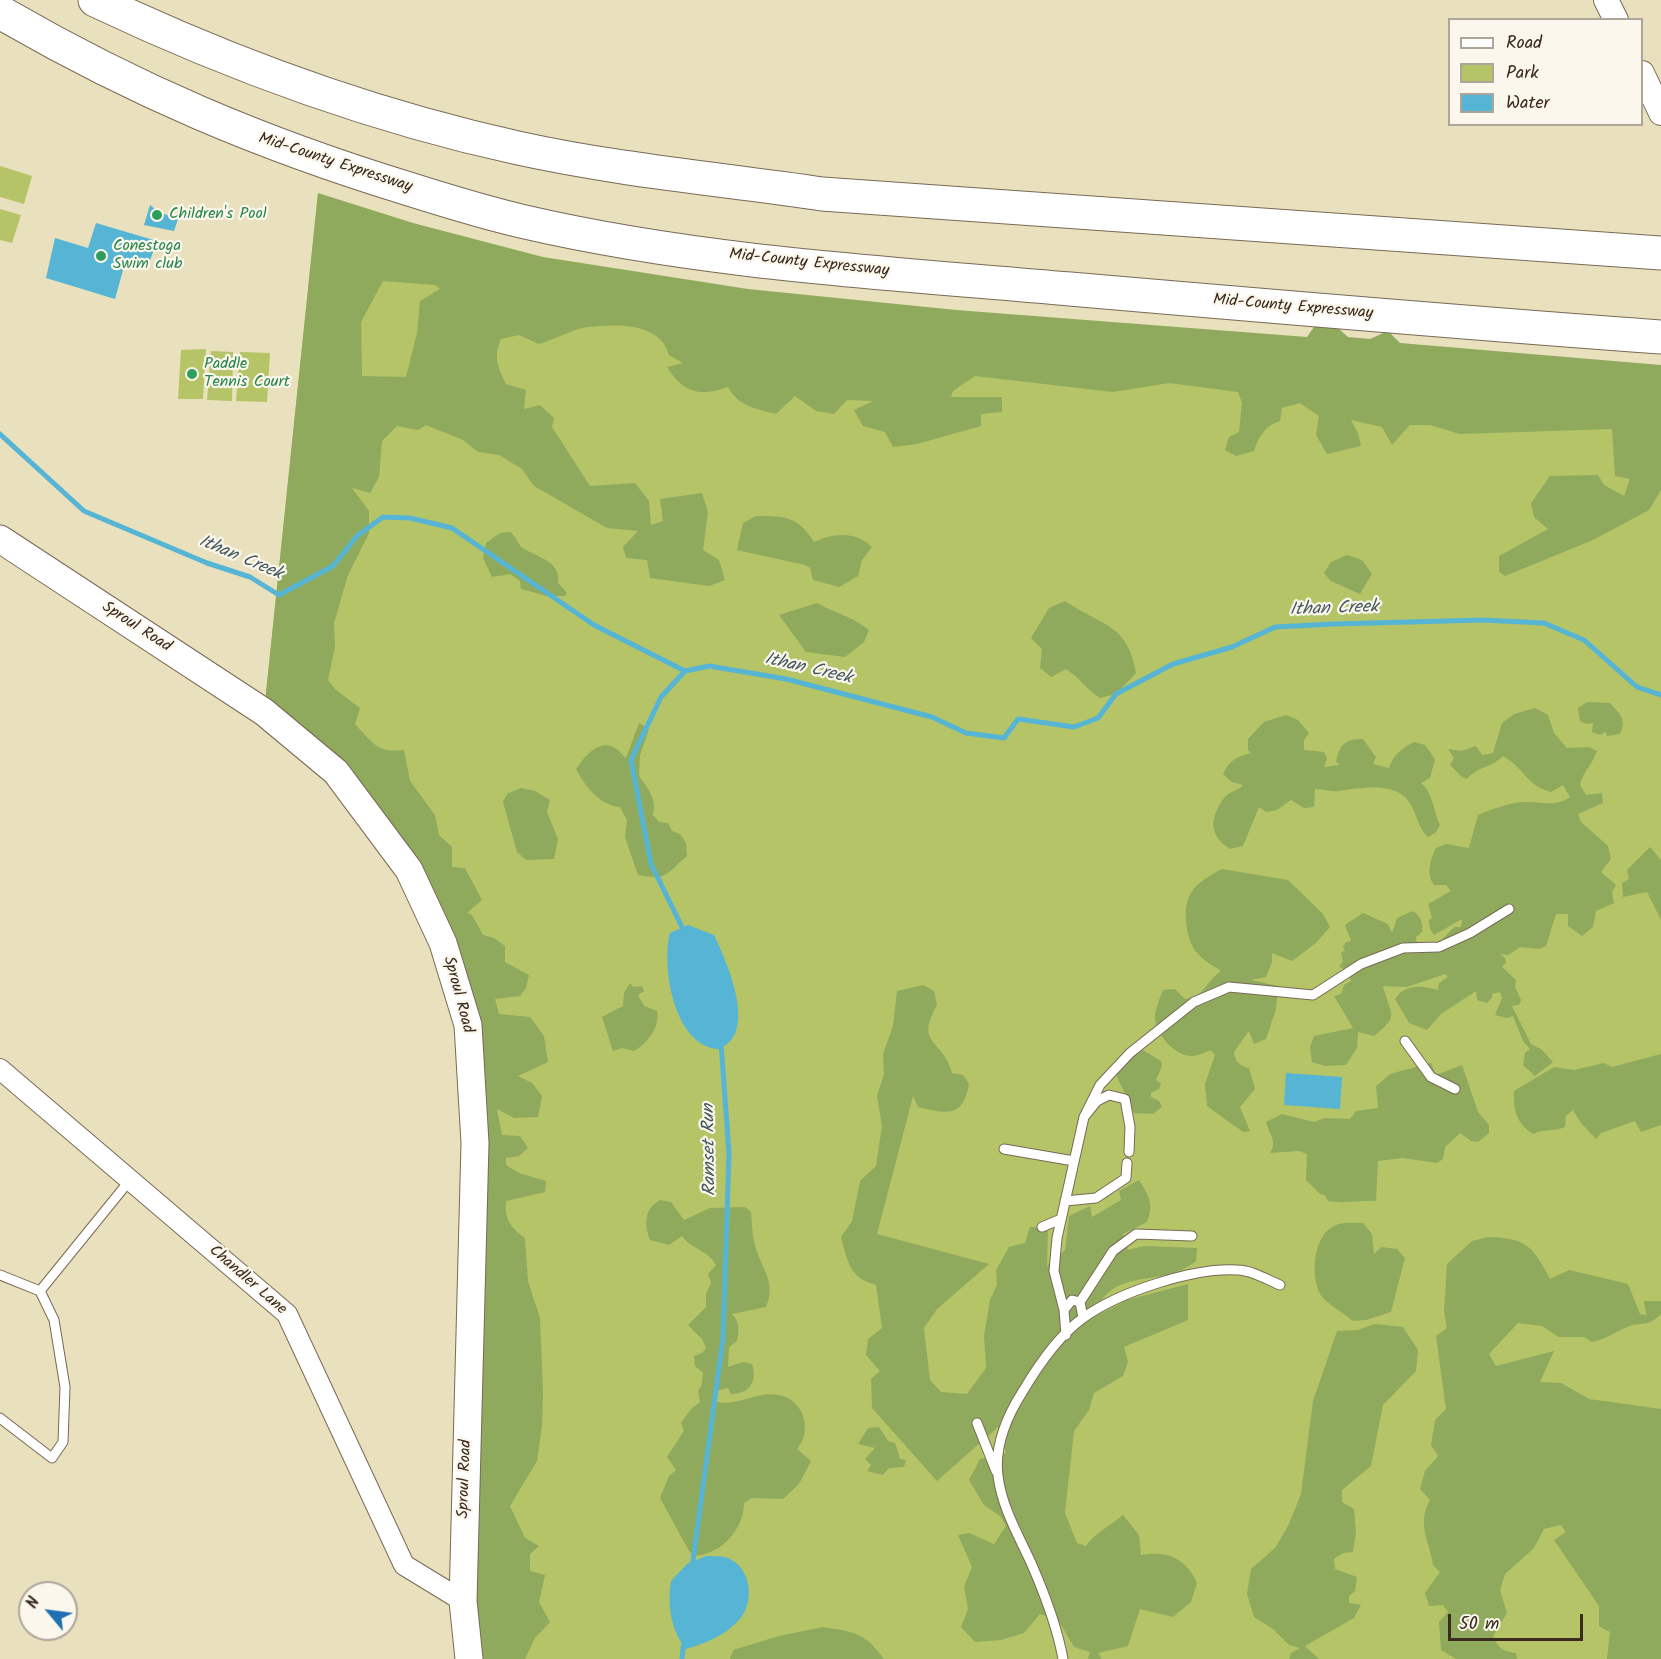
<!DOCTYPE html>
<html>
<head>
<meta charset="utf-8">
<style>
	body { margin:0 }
	#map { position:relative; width:1661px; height:1659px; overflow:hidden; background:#e9e0bd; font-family:Kalam,sans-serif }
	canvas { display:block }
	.legend { position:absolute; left:1448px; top:18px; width:195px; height:108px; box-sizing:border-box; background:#fbf7ec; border:2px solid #aea59a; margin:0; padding:8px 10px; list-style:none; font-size:18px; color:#3b2a1e }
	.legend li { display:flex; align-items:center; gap:12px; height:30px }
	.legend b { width:30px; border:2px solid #aea59a }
	.north { position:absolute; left:18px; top:1581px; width:60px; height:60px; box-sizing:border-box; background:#fbf7ec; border:2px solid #aea59a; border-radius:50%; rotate:299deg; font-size:16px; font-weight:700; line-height:24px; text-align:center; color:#3b2a1e }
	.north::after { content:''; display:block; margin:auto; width:21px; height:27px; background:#1f6fb2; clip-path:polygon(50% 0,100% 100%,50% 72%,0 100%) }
	.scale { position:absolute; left:1448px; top:1614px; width:135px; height:27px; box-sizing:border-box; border:3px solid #3b2a1e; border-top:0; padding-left:8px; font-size:18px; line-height:21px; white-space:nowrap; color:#3b2a1e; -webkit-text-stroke:4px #fbf7ec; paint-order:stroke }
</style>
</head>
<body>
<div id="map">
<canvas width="1661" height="1659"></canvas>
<ul class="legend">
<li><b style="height:8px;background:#fff"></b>Road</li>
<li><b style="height:16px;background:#b4c467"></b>Park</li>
<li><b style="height:16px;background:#56b4d4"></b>Water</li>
</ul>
<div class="north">N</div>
<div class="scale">50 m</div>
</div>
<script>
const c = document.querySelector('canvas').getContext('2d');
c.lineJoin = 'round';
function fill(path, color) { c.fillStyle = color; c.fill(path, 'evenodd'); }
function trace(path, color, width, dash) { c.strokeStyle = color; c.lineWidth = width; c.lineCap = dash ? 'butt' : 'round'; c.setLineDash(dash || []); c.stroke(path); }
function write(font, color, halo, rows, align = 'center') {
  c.font = font + ' Kalam,sans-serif'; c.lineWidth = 4.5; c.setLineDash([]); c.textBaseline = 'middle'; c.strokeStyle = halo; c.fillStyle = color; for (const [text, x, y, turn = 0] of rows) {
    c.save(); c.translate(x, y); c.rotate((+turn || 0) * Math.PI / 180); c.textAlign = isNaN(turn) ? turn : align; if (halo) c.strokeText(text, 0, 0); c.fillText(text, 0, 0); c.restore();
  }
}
const green = new Path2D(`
	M0,166L32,176L24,204L0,197Z
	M318,193L364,237L489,268L1661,374V1659H469L468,1025L409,870L264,712Z
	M0,209L21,215L12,243L0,240Z
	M206,349L203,399H178L181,350Z
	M211,351L233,352L232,401L207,400Z
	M240,352L270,353L267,402L236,401Z`);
const forest = new Path2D(`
	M318,193L413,223L543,257L748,289L956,310L1307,337L1316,324L1337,327L1348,337L1370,339L1388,331L1400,343L1661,365V490L1649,510L1593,540L1505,576L1499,572V556L1548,529L1534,517L1531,503L1550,476L1598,475L1604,485L1624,496L1630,479L1615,476L1612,429L1460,434L1430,425H1410L1392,445L1382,427L1351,420L1358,433L1361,446L1327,454L1316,435L1319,416L1300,403L1282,408L1280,421C1265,425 1258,438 1254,451L1236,456L1225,450L1229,437L1239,432L1242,403L1238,392L1169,383L1113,392L975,376L953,391L951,397H1002V412L981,414V426L917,444L893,447L885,432L863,426L854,410L873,401L847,400L834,414L816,411L795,396L776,414C756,409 738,406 728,387C699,397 683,393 667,367L683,363L669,355C660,322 617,324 588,327C573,329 555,339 539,344L519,335L501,339C493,357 498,367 506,384L526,390L524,409L540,405L554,418L552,427L590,486L635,483L649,501L651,525L663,521L660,499L702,493L708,512L703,550L719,560L725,580L709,586L650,578L647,560L626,558L623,547L638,531L607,528L534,486L522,469L499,455L478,452L463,440L426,425L418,430L397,426L382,441L379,477L370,493L352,488L369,511V533L348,575L334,623L335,647L328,680L336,690L360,708L355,724C372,742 378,754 404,750L410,781L435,815L439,835L452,847V867L465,868L482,900L467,913L472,915L483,935L494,938L505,946V962L529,975L526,988L520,996L495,999L499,1014L530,1017L544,1036L548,1062L518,1076L532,1083L542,1096L538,1117L514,1118L497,1109L502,1135L520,1136L528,1148L519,1156L506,1158V1165L519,1173L546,1181L545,1192L506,1201C504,1219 511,1228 525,1238L528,1281L540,1318L543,1393L542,1426L537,1461L510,1506L525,1538L539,1546L530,1554V1571L545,1575L539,1602L550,1622L535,1638L525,1659H474L468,1025L409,870L264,712ZM383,281L435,285L440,289L420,301L417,333L406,377L362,376L361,322Z
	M756,516C785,516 798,516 814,542C834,533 855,531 872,547L862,560L858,576L839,587L813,580L810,568L805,565L737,550L743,523Z
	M510,532C517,537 518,547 526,550C541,558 561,563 558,583L567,593L565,596H547L521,589L520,581L510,574L492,577L483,558L486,543L500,533Z
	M1347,555L1362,560L1372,574L1360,594L1331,581L1324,573L1331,562Z
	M1065,601C1101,626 1128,623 1136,673L1116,694L1100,698C1087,690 1079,677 1066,669L1051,677L1040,668L1042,649L1031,638L1049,608Z
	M817,603C837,614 851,616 869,630L864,642L845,657L806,652L779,615Z
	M1587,702L1610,703C1620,714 1627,720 1620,734L1607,736L1606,732L1600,735L1592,732L1593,723L1586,724L1580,721L1578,708Z
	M1535,708L1548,715L1554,733L1567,748L1589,747L1597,751C1593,764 1583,771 1580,785L1586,795L1602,793L1603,803L1578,814L1581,822L1608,846L1611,859L1601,872L1616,885L1612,892L1614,903L1596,911L1593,927L1582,936L1568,926V914H1556L1546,946L1539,949L1520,947L1508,955L1500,954L1505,958L1506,963L1502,967L1516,980L1515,987L1521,1000L1519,1005L1512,1006L1531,1044L1541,1049L1553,1062L1535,1076L1523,1065L1525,1053L1530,1049L1523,1041L1513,1016L1507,1018L1495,1015L1502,998L1500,992L1492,994V998L1487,1003L1477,1000L1476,991L1441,1014L1427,1030L1409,1023L1395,999C1404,984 1422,985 1438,990L1439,983L1448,977L1445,974L1407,987L1383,986C1390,1016 1401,1014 1374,1036L1358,1032L1357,1048L1346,1065L1325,1066L1312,1062L1310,1047L1314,1036L1353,1028L1334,996L1341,994L1344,985L1351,981L1348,972L1339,966L1343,962L1341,952L1345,951L1343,947L1346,942L1351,941L1345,925L1363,913L1388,924L1392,933L1397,918L1413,911C1421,917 1423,922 1422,932L1416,937V941L1423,944L1439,943L1454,927H1461L1462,919L1434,935L1430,929L1429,920L1432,918L1428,904L1451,891L1446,885H1434C1426,874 1430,860 1436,848L1446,844L1469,848L1478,815C1492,809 1508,803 1524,802C1541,801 1556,808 1570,797L1563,785L1551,792C1525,785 1526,769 1503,756C1492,768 1478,766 1467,779L1462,777L1450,765L1454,758L1448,749L1461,751L1476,746L1482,755L1493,753L1502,723L1514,714Z
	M1286,715L1298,720L1309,733L1304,740V750L1324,752L1327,758L1324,767L1339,765L1336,761C1340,744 1345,739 1363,739L1376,757L1373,764L1389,768C1394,754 1401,749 1414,742L1425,745L1435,759L1430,778L1421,783C1434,794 1433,811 1440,825L1436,832L1428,837C1416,826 1417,809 1405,797C1389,782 1357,789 1338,791C1331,792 1322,789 1315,789L1314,807L1304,808L1291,800L1277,810L1266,812L1259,807L1243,846L1230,849C1209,835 1209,819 1224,798C1229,791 1238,791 1243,785L1232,782L1223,774C1230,760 1236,757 1251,753L1248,750V739L1264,722Z
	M639,723L649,729L640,755L639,776C648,788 657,799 653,815L659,822L668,823L672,831L680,834L686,843L687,856C666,873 669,881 638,875L625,837L627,820L620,807C599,805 586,787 576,769C584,758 598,738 615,748C619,750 622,755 626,758Z
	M521,788L535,791L550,800L547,812L558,839L554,859L526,860L517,852L503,802L507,794Z
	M1650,847L1661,860V920L1647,892L1623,897L1622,883L1629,879L1627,870Z
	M1222,869L1288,880L1323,914L1330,927L1316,943L1292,961L1272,953V962L1266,977L1251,980L1278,986L1276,1009L1266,1039L1254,1044L1249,1031L1234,1052C1235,1062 1240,1066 1249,1068L1255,1089L1240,1107L1250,1131L1243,1132L1207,1106L1205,1084L1215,1055L1211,1050C1206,1052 1199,1055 1193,1056C1175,1057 1156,1034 1155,1018C1155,1009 1160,998 1163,990L1175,989L1185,999C1205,997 1205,982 1221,971C1214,966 1204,961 1198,954C1192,948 1188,937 1187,928C1182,895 1193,884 1222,869Z
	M630,983L633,987L642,986L644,991L638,995L644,1006L657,1011C660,1027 648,1043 634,1051L622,1048L613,1051L602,1017L623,1006L624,993Z
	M923,985L934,991L937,1005C914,1046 943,1038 952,1073L963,1075L969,1084C963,1118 947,1114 918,1107L913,1096L877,1234L989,1264L937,1309L924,1328L930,1380L941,1392L967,1394L986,1368L984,1336L990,1300L997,1285L996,1270L1009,1247L1025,1243L1030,1227L1048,1228L1047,1266L1065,1250L1069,1216L1090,1206L1092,1217L1121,1200L1119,1191L1139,1180C1149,1196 1154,1204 1147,1222L1123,1234L1128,1250L1144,1246L1197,1248L1196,1261C1161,1290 1110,1264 1094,1317L1127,1300L1188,1284V1320L1124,1347L1128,1362L1123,1376L1094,1393L1089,1410L1074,1431L1065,1513L1077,1543L1086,1546C1095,1533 1111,1525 1123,1515L1139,1535L1141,1555C1167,1551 1185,1557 1197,1583L1191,1602L1173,1617L1140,1609L1128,1646L1098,1653L1102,1659H1088L1090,1652L1074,1647L1058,1620L1040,1614L1024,1633L1001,1640L975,1642L961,1627L968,1609L964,1587L972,1567L958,1535L969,1533L994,1544L1006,1526L1000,1516L984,1505L969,1480L980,1459L1006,1453L998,1427L937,1481L872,1408L871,1379L880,1371L866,1355L868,1339L882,1328L876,1285C849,1278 848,1262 841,1237L852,1221L860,1181L876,1166L882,1126L877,1096L884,1074L883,1054L893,1026L897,991Z
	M1141,1049L1161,1061L1162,1066L1156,1080L1161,1084L1159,1089L1151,1093V1097L1159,1101L1162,1107L1153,1114L1134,1113C1129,1096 1116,1083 1115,1066Z
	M1661,1054V1125L1641,1132L1635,1121L1601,1133L1596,1139L1581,1123L1573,1110L1566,1116L1565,1127C1554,1132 1544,1128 1533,1134C1516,1123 1513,1109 1514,1091L1554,1067L1574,1070L1604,1063L1612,1067Z
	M1431,1063L1436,1075L1462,1065L1478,1112L1489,1125V1133L1478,1142L1471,1141L1460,1133L1445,1147L1443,1159L1437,1163L1403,1158L1378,1161L1376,1201C1359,1200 1345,1204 1328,1201L1325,1195L1320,1194L1306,1180L1307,1154L1299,1151L1270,1153C1278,1140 1269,1135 1266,1122L1282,1114L1314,1122L1325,1118L1350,1119L1356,1111L1378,1108L1376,1086L1390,1074Z
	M660,1200L671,1202L684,1220L710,1208L745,1207L751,1212C752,1223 752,1235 755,1245C761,1269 777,1282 766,1307L732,1314C740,1322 739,1330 737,1341L729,1347L728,1367L743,1362L752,1364C758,1382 749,1394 731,1394L728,1388L715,1391L714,1401C737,1409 758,1388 783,1396C805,1403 812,1432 797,1449L811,1461L799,1484L783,1499L752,1498L744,1503C744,1530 720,1555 694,1556L689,1551L660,1498L669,1476L676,1470L667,1457L684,1431L681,1423L691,1409L700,1402L698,1391L702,1384L703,1373L695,1366L694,1356L702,1353L706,1348L702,1339L688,1325L706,1307V1294L711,1283L708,1274L716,1265C708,1250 691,1249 682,1236L669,1245L650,1240C644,1224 644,1209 660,1200Z
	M1363,1223L1372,1234L1374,1254L1381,1247L1397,1249L1405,1258L1391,1312L1366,1320L1353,1321C1344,1313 1326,1304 1320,1294C1310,1274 1313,1231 1339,1224C1346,1222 1356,1223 1363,1223Z
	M1488,1237C1526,1238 1533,1246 1550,1279L1569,1270L1628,1284L1640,1314L1646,1315L1644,1301H1661V1314C1647,1328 1642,1321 1627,1327C1613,1333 1609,1338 1592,1342L1584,1337H1559L1542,1326L1518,1323L1489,1354L1496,1366L1554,1351L1540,1382L1561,1383L1589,1399L1661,1409V1659H1607L1610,1632L1599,1626V1606L1554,1540L1566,1532L1561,1525L1544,1529L1534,1548L1505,1574L1500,1590L1507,1613L1493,1636C1498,1648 1503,1652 1516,1653L1517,1659H1456L1441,1650L1439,1622L1448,1612L1443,1605L1429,1606L1425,1593L1440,1572L1433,1565C1430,1541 1416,1525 1430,1500L1420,1489L1425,1471L1438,1456L1431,1445L1435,1420L1446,1409L1436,1336L1447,1328L1444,1312L1447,1264L1472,1241Z
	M1374,1324L1403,1327L1418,1350L1416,1371L1383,1405L1371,1466L1342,1490V1502L1354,1509L1356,1532L1353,1552L1343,1553L1334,1559L1335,1569L1357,1577L1355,1591L1349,1596V1603L1361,1605L1354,1618L1305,1646L1319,1659H1289L1291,1653L1300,1648L1289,1645L1273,1629L1254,1617L1247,1594L1251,1569L1275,1548L1289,1524L1301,1494L1313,1401L1337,1331L1358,1330Z
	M879,1427L888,1441L895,1443L900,1459L906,1460L904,1467L889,1468L883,1475L867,1471L871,1465L865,1459L875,1448L858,1444L868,1428Z
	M823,1627C855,1632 864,1632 884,1659H730L733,1650L779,1636Z`);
const water = new Path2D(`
	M150,205L159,212L178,219L174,231L144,225Z
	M96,223L157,241L147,269L125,263L115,299L46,278L55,238L88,248Z
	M688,925L714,935C726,960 760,1035 718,1049C674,1046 661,966 670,933Z
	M1286,1073L1342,1077L1340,1109L1284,1105Z
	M706,1556C712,1556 719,1556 725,1557C751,1565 756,1601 739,1620C724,1636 706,1643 686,1649C671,1630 667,1605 671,1581L687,1564Z`);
const stream = new Path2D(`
	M0,434L84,511L207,563L250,577L279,595L333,566L357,536L383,517L410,518L452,528L594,625L685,671L709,666L786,679L932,717L966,733L1004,738L1018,719L1074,727L1098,718L1116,694L1173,664L1232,647L1275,627L1334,624L1482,620L1544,623L1584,640L1637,687L1661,695
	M685,671L661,697L631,760L651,864L685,933
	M692,1568L723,1338L729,1153L721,1043
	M682,1659L684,1640`);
const service = new Path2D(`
	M1405,1041L1431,1077L1455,1089
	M1084,1117L1100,1085L1130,1053L1194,1002L1229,987L1313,995L1361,964L1403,948L1439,947L1470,933L1509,909
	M1004,1149L1074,1161
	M1065,1201L1096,1198L1126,1178L1127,1163
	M1042,1227L1061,1219
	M0,1275L40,1291
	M1080,1302L1113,1251L1136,1234L1192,1236
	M1064,1310L1072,1300L1080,1302L1083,1318
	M1066,1335L1064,1310L1054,1271L1057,1238L1084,1117L1097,1101L1109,1095L1125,1099L1130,1127L1129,1152
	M0,1418L52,1458L63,1442L65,1387L54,1320L40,1291L130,1180
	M977,1423L996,1471
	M1063,1659C1057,1626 1045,1595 1032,1565C1019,1536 1002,1508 998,1476C994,1445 1007,1416 1023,1391C1039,1364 1058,1336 1083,1318C1119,1292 1194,1267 1238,1270C1251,1270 1268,1280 1280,1285`);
const minor = new Path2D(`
	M0,1069L287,1314L404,1565L463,1601`);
const tertiary = new Path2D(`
	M1606,0L1616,20
	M1642,73L1661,113`);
const secondary = new Path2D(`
	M0,539L264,712L336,772L409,870L443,943L468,1025L475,1143L463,1601L469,1659`);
const motorway = new Path2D(`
	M95,0C230,64 372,116 518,148C618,170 720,179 822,194L1661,253
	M0,12C134,90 262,144 409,189C447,201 486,213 525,222C703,263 888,273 1070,289C1267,306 1464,323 1661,337`);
const markers = [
	[157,215,6,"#2e9e5b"],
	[101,256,6,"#2e9e5b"],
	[192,374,6,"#2e9e5b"]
];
const streetNames = [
	["Mid-County Expressway",335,164,18],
	["Mid-County Expressway",809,264,6],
	["Mid-County Expressway",1293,308,5],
	["Sproul Road",136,628,33],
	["Sproul Road",457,995,75],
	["Chandler Lane",247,1281,41],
	["Sproul Road",466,1479,-88]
];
const leisureNames = [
	["Children's Pool",169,215],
	["Conestoga",113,247],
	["Swim club",113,265],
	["Paddle",204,365],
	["Tennis Court",204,383]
];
const waterNames = [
	["Ithan Creek",240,559,23],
	["Ithan Creek",1334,610,-2],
	["Ithan Creek",808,670,13],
	["Ramset Run",711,1150,-91]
];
fill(green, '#b4c467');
fill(forest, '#8faa5c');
fill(water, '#56b4d4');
trace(stream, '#56b4d4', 5);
trace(service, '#786a56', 11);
trace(minor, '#786a56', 22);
trace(tertiary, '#786a56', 26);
trace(secondary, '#786a56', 29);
trace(motorway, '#786a56', 35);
trace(service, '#fff', 9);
trace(minor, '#fff', 20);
trace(tertiary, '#fff', 24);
trace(secondary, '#fff', 27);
trace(motorway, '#fff', 33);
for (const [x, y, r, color] of markers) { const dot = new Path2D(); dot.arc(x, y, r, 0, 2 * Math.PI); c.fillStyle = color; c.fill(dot); trace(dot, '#fbf7ec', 2); }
write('16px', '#3b2a1e', '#fbf7ec', streetNames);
write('16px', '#27864d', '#fbf7ec', leisureNames, 'left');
write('italic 18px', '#445a5e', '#fbf7ec', waterNames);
</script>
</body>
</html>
